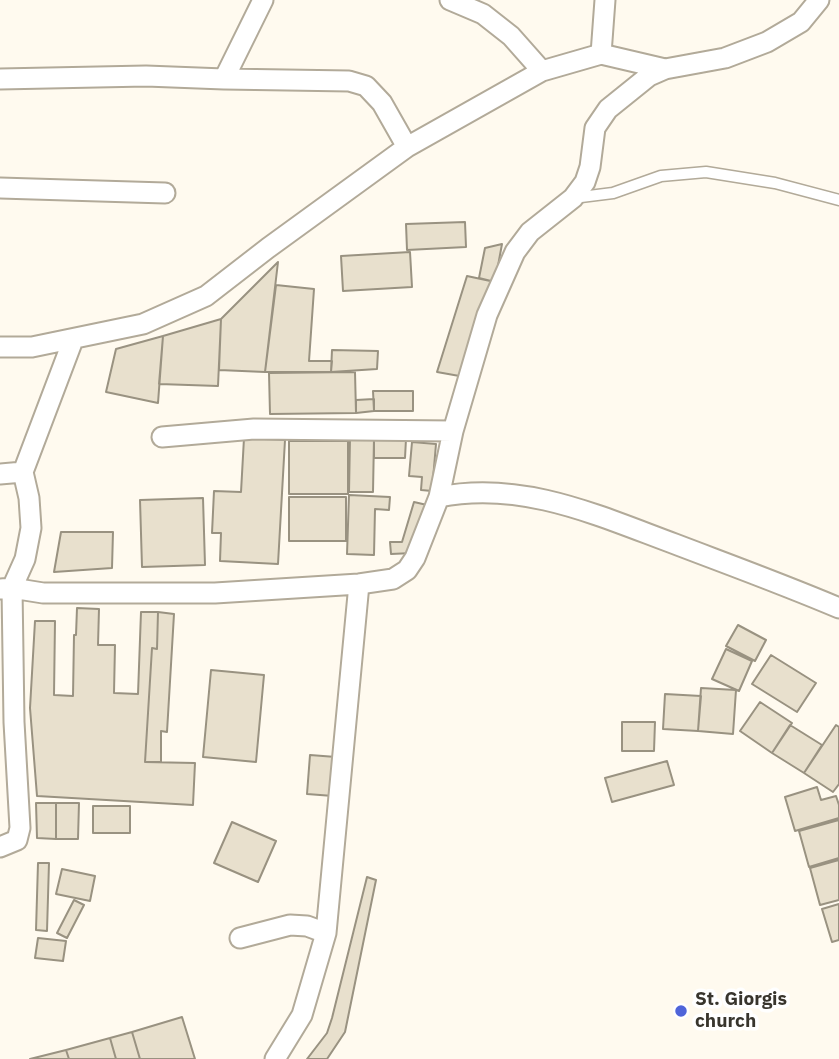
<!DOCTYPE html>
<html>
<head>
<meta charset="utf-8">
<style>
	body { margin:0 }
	canvas { display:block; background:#fffaef }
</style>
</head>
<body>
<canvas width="839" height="1059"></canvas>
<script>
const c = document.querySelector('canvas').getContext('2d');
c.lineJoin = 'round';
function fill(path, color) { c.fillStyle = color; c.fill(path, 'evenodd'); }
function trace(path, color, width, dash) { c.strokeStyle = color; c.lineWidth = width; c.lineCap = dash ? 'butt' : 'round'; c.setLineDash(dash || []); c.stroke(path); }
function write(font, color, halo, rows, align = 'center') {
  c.font = font + ' "IBM Plex Sans",sans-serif'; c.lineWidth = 7; c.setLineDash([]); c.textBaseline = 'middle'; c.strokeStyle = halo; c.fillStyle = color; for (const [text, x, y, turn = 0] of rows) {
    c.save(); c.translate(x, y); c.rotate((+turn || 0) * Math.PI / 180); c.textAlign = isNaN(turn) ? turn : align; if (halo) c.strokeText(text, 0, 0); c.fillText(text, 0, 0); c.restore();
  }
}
const building = new Path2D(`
	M465,222L466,247L407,250L406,224Z
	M502,244L495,282L479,278L485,248Z
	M410,252L412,287L343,291L341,256Z
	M278,262L265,372L219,370L221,319Z
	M467,276L495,282L465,377L437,372Z
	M276,285L314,289L309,361H332L331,372H265Z
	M221,319L218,386L159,384L163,336Z
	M163,336L158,403L106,392L116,349Z
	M332,350L378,351L377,369L331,372Z
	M355,372L356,413L270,414L269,373Z
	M373,391H413V411H374Z
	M374,399V411L356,413V400Z
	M244,438L285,440L278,564L220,561L221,533H212L214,491L241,492Z
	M350,438H374L373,492H349Z
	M374,438L406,439L405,458H374Z
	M289,441H348V494H289Z
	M412,442L436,444L432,491L421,490L422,477L409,476Z
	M349,495L390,497L389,510L375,509L374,555L347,554Z
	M289,497H346V541H289Z
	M203,498L205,565L142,567L140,500Z
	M414,502L427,505L413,553L391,554L390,542H402Z
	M61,532H113L112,568L54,572Z
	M77,608L99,609L98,645H115L114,693L138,694L141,612H158L157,649L152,648L145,762L195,763L193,805L37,796L30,708L35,621H55L54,695L73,696L74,635H76Z
	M158,612L174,614L167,732L161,731V762H145L152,648L157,649Z
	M738,625L766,640L755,661L726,646Z
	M726,649L752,661L739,691L712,679Z
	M771,655L816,683L797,712L752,684Z
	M211,670L264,675L256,762L203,757Z
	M701,688L736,690L733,734L698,731Z
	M665,694L701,696L698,731L663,729Z
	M760,702L792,723L772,753L740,731Z
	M622,722H655L654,751H622Z
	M790,725L822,745L804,773L772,753Z
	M836,725L839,727V784L833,792L804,773Z
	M310,755L336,757L333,796L307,794Z
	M667,761L674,785L612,802L605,778Z
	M817,787L821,800L836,796L839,805V818L795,831L785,797Z
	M36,803H56V839L37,838Z
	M56,803H79L78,839H56Z
	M93,806H130V833H93Z
	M839,820V858L809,867L799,831Z
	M232,822L276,841L258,882L214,863Z
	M839,860V900L820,905L810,868Z
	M38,863H49L47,931L36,930Z
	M62,869L95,876L90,901L56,894Z
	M367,877L376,880L345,1032L327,1059H307L327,1033L332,1018Z
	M74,900L84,905L67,938L57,933Z
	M839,904V940L832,942L822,909Z
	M38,938L66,941L63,961L35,958Z
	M182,1017L195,1059H140L132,1032Z
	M132,1032L140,1059H116L110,1038Z
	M110,1038L116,1059H69L66,1050Z
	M66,1050L69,1059H30Z`);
const lane = new Path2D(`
	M573,198L613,193L661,176L706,172L775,183L839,200`);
const street = new Path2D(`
	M450,0L483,14L511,36L542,71
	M601,54L665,69L725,58L767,42L801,22L819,0
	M0,79L146,76L224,79L263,0
	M224,79L349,81L366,86L382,103L407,147
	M0,188L165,193
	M0,347H32L143,324L206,296L268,248L407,147L542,71L601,54L605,0
	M162,437L254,429L453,431
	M0,474L23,472
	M439,497L453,431L487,315L515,252L530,232L573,198L585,182L590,167L595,128L608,109L649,76L665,69
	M0,589L12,588L43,593H215L359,584L393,579L407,570L415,558L439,497C522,480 599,516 675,544C730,565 785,585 839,608
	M0,847L17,840L20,828L14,722L12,588L25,559L31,528L29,498L23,472L73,340
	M240,938L290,925L307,926L326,933
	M275,1059L302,1015L326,933L359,584`);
const markers = [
	[681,1011,7,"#4f64d9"]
];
const poiNames = [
	["St. Giorgis",695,1000],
	["church",695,1022]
];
fill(building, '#e8e0cd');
trace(building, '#999281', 2);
trace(lane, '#b2aa99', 13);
trace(street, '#b2aa99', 23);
trace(lane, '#fff', 10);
trace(street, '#fff', 19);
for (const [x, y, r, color] of markers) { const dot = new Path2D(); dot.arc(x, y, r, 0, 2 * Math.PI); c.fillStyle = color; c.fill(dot); trace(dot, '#fff', 2.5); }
write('bold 19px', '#38352d', '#fff', poiNames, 'left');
</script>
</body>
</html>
